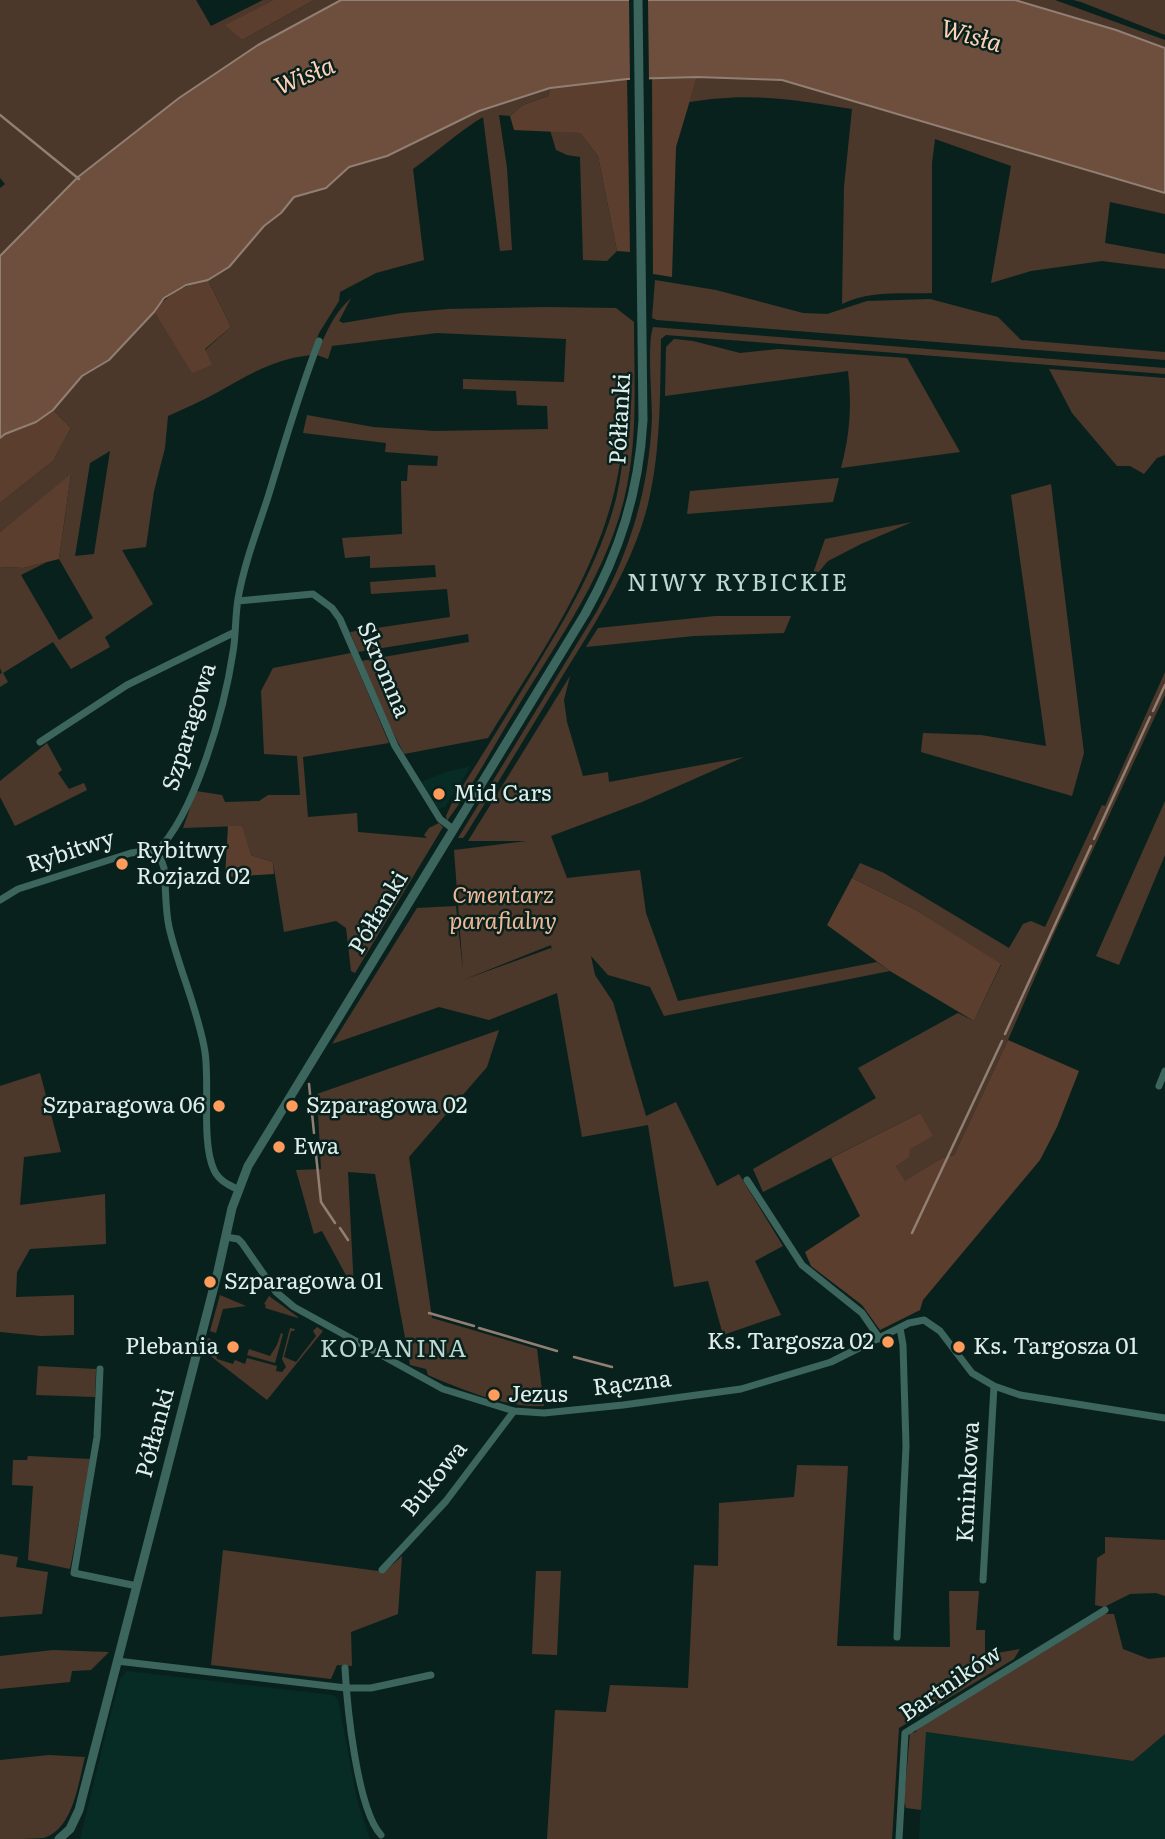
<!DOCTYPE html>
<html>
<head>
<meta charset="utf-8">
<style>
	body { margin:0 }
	canvas { display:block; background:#09211d }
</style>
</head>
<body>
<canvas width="1165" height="1839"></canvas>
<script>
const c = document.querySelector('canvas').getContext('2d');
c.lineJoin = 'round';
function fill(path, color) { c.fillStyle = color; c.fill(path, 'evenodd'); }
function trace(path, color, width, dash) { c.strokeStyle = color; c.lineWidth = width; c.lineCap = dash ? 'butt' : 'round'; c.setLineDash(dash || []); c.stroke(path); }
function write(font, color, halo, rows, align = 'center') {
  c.font = font + ' Literata,serif'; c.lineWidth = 5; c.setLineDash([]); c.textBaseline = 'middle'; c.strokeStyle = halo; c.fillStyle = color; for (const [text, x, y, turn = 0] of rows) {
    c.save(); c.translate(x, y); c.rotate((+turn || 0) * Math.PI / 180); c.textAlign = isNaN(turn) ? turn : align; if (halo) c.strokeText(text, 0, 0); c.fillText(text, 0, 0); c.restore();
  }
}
const built = new Path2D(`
	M471,766L445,807L438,809L421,782L446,772Z
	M127,1671L333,1695L338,1699L357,1800L370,1839H80L109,1720L120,1679Z
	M925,1732L1133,1761L1165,1734V1839H919Z`);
const green = new Path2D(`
	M0,0H196L211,26L263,0H273L226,25L242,40L314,0H341L258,45L24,233L0,256V188L5,184L0,178Z
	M1015,0H1055L1165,40V48L1115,30Z
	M1073,0H1165V35L1081,2Z
	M697,77L782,80L1165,193V214L1110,202L1105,243L1165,254V269L1102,261L1031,271L991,283L1011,166L935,139L932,163V293C901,294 869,290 842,304L844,187L852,109C792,99 750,92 689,102Z
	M550,88L548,96L523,105L510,116L499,115L507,168L512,250L500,251L483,117C458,132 437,152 413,169L424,260L376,273L340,292L339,301L319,333L311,355C274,359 250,374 218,392C202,401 185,408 168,416L165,448L154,491L146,547L122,550L153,604L105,637L110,647L71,669L53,642L3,673L8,682L0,687V674L2,673L0,668V567L23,568L47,562L21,575L59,640L93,618L59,559L71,475L0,532V503L53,461L71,428L53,410L82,376L109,360L154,312L192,372L205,350L231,327L208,280L229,267L264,226L281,213L294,197L326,188L349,167L387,156L479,111ZM110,451L94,554L75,556L90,463Z
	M550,130L580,133L598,156L617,251L607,261L583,260L580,157L567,155L556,150Z
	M655,280L716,290L803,313L827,314L867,301L930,299L998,317L1021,340L1165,352V360L657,320L652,318Z
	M351,298L339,321L343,323L402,313L448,309L544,307L616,308L634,322C634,376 638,432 627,486C611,568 560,637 517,708C494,745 473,786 447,821L446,816L451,805C477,763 504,720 530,677C564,621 599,564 616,499C625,460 626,422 625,382L621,383C621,399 623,416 623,431C618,546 547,644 488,738L404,754L379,705L361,661L469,642L468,634L358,652L350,632L450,617L447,589L371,594L370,582L436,577L435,565L370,568V556L345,558L342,538L402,534L401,481H407L408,465L437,466L438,456L385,452L386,443L303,433L307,415L373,427L435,431L548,429L547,406L517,405L516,391L463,389V379L564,382L566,339L437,333L332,346L328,359L317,355C325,334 334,313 351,298Z
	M653,327L1165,368V374L666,335L661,339C660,394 661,450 648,504C632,567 597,620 563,675C531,728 499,781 466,834L463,838H458L597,611C631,550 649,488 652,418C652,397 647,343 653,327Z
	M674,339L693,341L740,353L778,349L907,358L960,452L841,468C850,435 852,405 848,371L665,396L666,347Z
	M1049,369L1165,378V455L1157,458L1144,474L1130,466H1117L1072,413Z
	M839,478L833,502L687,514L690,491Z
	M1051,484L1084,753L1072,796L921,752L923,733L981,735L1046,746L1011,495Z
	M912,522L861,544L828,561L810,582L825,539Z
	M715,616H791L784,633L694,636L586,647L598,628Z
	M351,653L389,743L303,757L308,817L357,813L358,832L427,838L424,835L429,828L439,823L443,827L355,973L351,971L346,928L336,921L284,932L273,862L251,855L241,826L183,828L196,791L222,795L225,802L259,801L268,795H300L297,756L264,754L261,691L273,668Z
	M1165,672V695L1052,938L1008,1040L954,1155L942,1158L905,1182L896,1166L910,1149L920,1113L763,1192L753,1169L876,1098L858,1068L958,1013L974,1021L1001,965L916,910L852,878L860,863L884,873L1009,948L1023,924L1031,921L1045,927L1102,805L1105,806Z
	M570,676L564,700L567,722L583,776L608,772L609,782L744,757L642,802L551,836L567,878L640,870L646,913L678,1001L877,962L890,971L664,1016L650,987L608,975L591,956L595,975L613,1002L646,1116L676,1102L717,1186L739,1174L783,1246L755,1261L781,1315L723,1335L708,1281L674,1287L648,1125L582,1137L557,993L489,1020L439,1007L332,1044L417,908L456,906L463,972L454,850L527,841H468ZM551,945L552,951L551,948L463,980Z
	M47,743L62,770L58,773L69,789L84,783L87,790L15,826L0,797V781Z
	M1165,801V855L1119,965L1096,956Z
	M499,1030L487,1067L409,1157L432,1318L537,1349L544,1406C506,1408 463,1390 428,1375L426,1369L410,1365L375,1174L348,1172L354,1290L322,1231L314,1234L296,1170L321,1169L317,1094Z
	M40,1073L61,1152L24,1157L20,1205L105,1194L106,1244L30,1249L17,1272L16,1297L74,1295V1335L41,1336L0,1332V1086Z
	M220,1295L246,1306L223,1309L216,1333L210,1331Z
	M269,1296L298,1317V1318L265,1308L266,1305L264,1304Z
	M317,1327L323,1331L267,1400L204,1351L208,1338L211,1339L217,1359L233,1364L235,1360L245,1364L247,1358L277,1366L276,1371L282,1372L286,1367L282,1359L290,1328L295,1329L294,1331H291L284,1357L296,1362L316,1336L313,1331Z
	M281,1333L283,1334L275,1363L247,1355L249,1349L270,1356L277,1345Z
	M38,1366L96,1369L95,1397L36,1395Z
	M28,1456L91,1459L70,1569L28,1560L33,1486L12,1485L13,1460H27Z
	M797,1465L848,1466L837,1646L950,1647L949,1591H979L976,1630H985V1655L1020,1649L1014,1659L899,1728L892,1839H547L555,1710L606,1712L610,1685L688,1688L694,1565L718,1566L719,1503L794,1497Z
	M1105,1537L1165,1540V1596L1156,1593L1130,1594L1104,1607L1095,1605L1097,1558L1105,1553Z
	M223,1550L378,1571L382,1574L402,1556L398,1614L351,1632L352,1666L337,1665L331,1679L211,1665Z
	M0,1554L18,1557L16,1567L48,1572L42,1614L0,1617Z
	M536,1571H561L557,1655L532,1654Z
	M1103,1614H1114L1123,1649L1149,1659L1165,1657V1734L1133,1761L926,1732L921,1810L906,1808L904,1801L910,1733L916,1732L917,1728Z
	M53,1650L109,1652L91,1670L72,1671L70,1682L0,1689V1656Z
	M49,1755L85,1757C78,1783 74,1828 44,1838C32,1839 13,1839 0,1839V1760Z`);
const forest = new Path2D(`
	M273,0H314L242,40L225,25Z
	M697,77L676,147L672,277L653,274L652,78Z
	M627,79L630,252L617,251L598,156L580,133L514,130L510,116L523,105L548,96L550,88Z
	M208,280L231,327L205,349L212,365L192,373L154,312C169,292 185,285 208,280Z
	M53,410L71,428L53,461L0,503V438L5,434L36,422Z
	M71,474L59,559L23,568L0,567V532Z
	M228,826H242L251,855L273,862L274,874L225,877Z
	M852,878L916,910L1001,964L974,1021L890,971L827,925Z
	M1008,1040L1079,1071L1057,1127L1040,1160L923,1300L920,1310L880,1330L862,1305L811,1266L805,1252L860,1216L831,1158L920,1113L933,1136L910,1149L909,1157L896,1166L905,1181L942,1158L954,1155Z`);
const water = new Path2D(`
	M341,0H1015L1116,30L1165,48V193L782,80L697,77L627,79L550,88L479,111L387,156L349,167L326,188L294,197L281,213L264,226L229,267L208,280L186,285L164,298L154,312L109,360L82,376L53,410L36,422L5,434L0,438V256L78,177L179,98L258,45Z`);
const pier = new Path2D(`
	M629,0H648L649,82H630Z`);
const stream = new Path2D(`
	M0,115L79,179
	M1153,711L1165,685
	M1094,839L1150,717
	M1005,1034L1091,846
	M309,1084L314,1133
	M315,1145L321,1202L335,1223
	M340,1228L348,1240
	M912,1233L1002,1041
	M429,1313L474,1326
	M479,1328L557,1351
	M574,1357L612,1367`);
const pedestrian = new Path2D(`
	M458,902L530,895`);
const minor = new Path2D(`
	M238,601L313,594L332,608L340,619L395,746L440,819L453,829
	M40,742L127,685L235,632
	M155,853C195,816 225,706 233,652C236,635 235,617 238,599C244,564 257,531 268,497C284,445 299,392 319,341
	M155,853L161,859L164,868C166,888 165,908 169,927C179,970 198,1009 205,1052C210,1085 201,1142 214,1170C219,1181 229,1185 239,1190
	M0,900L18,889L131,853L145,851L155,853
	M1159,1086L1165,1071
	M747,1180L802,1265L862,1313L880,1339
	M226,1237L238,1239L242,1243L276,1292L294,1307L443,1389L514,1411L544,1413L623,1405L741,1389L831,1362L909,1323L924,1320L940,1331L972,1373L994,1386L1020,1395L1165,1418
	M100,1369L97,1437L74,1573L137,1586
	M382,1570L446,1501L514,1411
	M983,1580L994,1386
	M897,1637L906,1446L903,1345L900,1328
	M117,1661L346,1688H371L431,1675
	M345,1668C347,1706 357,1809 381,1835
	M899,1839L905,1733L1105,1610`);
const tertiary = new Path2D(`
	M59,1839L70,1829L79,1810L218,1271L232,1208L248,1166L585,614C620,552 639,491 643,420L638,0`);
const markers = [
	[439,794,7,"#ff9b5b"],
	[122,864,7,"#ff9b5b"],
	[219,1106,7,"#ff9b5b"],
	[292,1106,7,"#ff9b5b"],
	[279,1147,7,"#ff9b5b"],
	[210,1282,7,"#ff9b5b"],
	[888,1342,7,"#ff9b5b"],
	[233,1347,7,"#ff9b5b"],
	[959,1347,7,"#ff9b5b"],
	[494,1395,7,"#ff9b5b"]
];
const streetNames = [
	["Półłanki",621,419,-87],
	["Skromna",383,670,67],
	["Szparagowa",190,727,-73],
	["Rybitwy",71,852,-18],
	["Półłanki",379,913,-59],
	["Rączna",632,1384,-7],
	["Półłanki",156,1433,-75],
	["Bukowa",435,1479,-51],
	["Kminkowa",969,1482,-87],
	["Bartników",951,1684,-34]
];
const poiNames = [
	["Mid Cars",453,794],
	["Rybitwy",136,851],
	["Rozjazd 02",136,877],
	["Szparagowa 06",205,1106,"right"],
	["Szparagowa 02",306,1106],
	["Ewa",293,1147],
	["Szparagowa 01",224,1282],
	["Ks. Targosza 02",874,1342,"right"],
	["Plebania",219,1347,"right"],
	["Ks. Targosza 01",973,1347],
	["Jezus",508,1395]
];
const parkNames = [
	["Cmentarz",503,896],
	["parafialny",503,922]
];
const waterNames = [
	["Wisła",971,37,16],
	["Wisła",305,77,-22]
];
const neighbourhoodNames = [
	["NIWY RYBICKIE",738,584],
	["KOPANINA",394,1350]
];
fill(built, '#072b25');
fill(green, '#4c372b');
fill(forest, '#5b3e2d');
fill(water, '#6e4f3e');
trace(water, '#907f72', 2);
fill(pier, '#09211d');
trace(stream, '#907f72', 2.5);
trace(pedestrian, '#3b655d', 5);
trace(minor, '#3b655d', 7);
trace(tertiary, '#3b655d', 9);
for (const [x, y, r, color] of markers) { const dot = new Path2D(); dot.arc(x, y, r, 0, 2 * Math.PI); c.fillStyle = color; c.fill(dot); trace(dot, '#09211d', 2.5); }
write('23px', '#e0eeeb', '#09211d', streetNames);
write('23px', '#e0eeeb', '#09211d', poiNames, 'left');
write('italic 23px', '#f1b897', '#09211d', parkNames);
write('italic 24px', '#ffd1b6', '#09211d', waterNames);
c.letterSpacing = '2px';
write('24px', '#bcd8d1', '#09211d', neighbourhoodNames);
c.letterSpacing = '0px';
</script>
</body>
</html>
